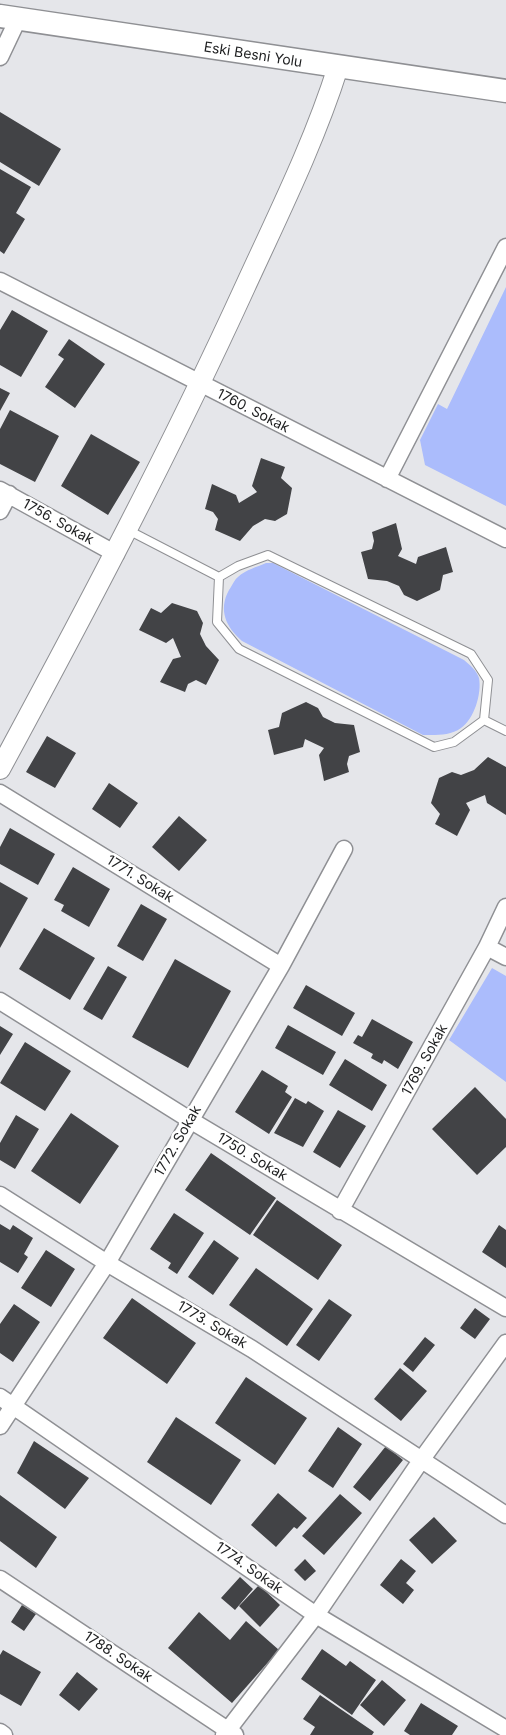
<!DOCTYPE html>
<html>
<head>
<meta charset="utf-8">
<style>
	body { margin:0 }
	canvas { display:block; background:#e5e6ea }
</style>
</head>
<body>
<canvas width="506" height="1735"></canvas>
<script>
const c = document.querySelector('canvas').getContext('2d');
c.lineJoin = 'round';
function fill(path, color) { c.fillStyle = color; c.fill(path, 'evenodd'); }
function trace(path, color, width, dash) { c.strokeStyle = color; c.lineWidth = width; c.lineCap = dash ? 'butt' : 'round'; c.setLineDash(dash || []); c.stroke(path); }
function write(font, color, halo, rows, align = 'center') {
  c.font = font + ' Inter,sans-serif'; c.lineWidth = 5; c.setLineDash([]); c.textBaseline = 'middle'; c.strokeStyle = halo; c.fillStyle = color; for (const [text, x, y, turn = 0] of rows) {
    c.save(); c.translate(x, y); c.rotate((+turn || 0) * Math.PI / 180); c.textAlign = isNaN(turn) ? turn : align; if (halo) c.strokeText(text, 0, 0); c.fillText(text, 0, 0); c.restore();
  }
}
const green = new Path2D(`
	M506,287V506L425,465L420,440L438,404L447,409Z
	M266,563H273L464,660C470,665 477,671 479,678C482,694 474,719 461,728C450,736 436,735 423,735L242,641C226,627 218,610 229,590C232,586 234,580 238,577C245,570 257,567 266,563Z
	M492,968L506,976V1082L449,1040Z`);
const building = new Path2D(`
	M0,112L61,149L39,186L0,162Z
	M0,169L31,187L16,213L25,219L4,254L0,251Z
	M12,310L48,331L21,377L0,365V330Z
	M69,339L105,364L75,408L45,387L64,359L58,355Z
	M0,388L10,393L0,411Z
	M10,410L59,436L35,482L0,464V429Z
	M91,434L140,462L108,515L61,486Z
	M261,458L285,467L281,478L292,488L287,514L275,521L265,519L253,526L240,541L215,530L218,519L213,512L205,509L212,484L236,495L239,503L257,492L252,486Z
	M396,523L402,549L398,556L416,564L418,557L446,547L453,572L443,575L440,590L417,601L404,595L399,586L387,581L368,579L361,552L372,549L374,541L372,532Z
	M172,603L197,611L203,623L200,634L206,646L219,660L206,685L196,680L188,684L185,692L160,682L173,659L181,657L173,638L166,643L139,630L151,608L161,613Z
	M306,702L318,708L323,717L335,723L354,725L360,752L349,756L347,764L349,772L324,781L319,755L324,748L305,739L303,747L274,755L268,730L279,727L282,713Z
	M47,736L76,753L55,788L26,772Z
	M488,757L506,767V815L487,803L485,795L466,803L470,810L457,836L435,824L440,814L431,803L439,778L452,772L461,775L474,770Z
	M109,783L138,803L120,828L92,809Z
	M179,816L207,840L179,871L152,847Z
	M10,828L55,854L38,885L0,864V847Z
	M73,867L110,889L89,927L61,911L64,905L54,900Z
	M0,882L28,898L0,948Z
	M141,904L167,919L143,961L117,946Z
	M44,928L95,958L70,1000L19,969Z
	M175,959L231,991L188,1068L132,1037Z
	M108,966L127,977L102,1020L83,1009Z
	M306,985L355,1013L342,1036L293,1008Z
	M372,1019L413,1042L398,1069L384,1060L382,1064L371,1058L373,1054L353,1043L358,1035L362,1037Z
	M288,1025L336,1052L323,1075L275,1048Z
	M0,1026L13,1034L0,1055Z
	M25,1042L71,1071L45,1111L0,1083Z
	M345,1059L387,1085L372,1111L329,1085Z
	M262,1070L288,1086L285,1092L292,1097L269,1134L235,1112Z
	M475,1087L506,1119V1147L477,1175L432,1129Z
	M295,1098L306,1104L308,1101L324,1111L303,1147L274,1133Z
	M338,1110L366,1126L340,1168L313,1152Z
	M71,1113L119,1146L80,1204L31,1171Z
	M16,1115L39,1129L15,1169L0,1160V1143Z
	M211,1153L276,1198L250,1235L185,1190Z
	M277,1200L342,1245L318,1280L253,1235Z
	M174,1213L204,1233L177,1274L168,1268L171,1263L150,1249Z
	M0,1224L10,1230L13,1225L33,1238L24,1254L28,1257L18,1273L0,1262Z
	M499,1225L506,1230V1268L482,1252Z
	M214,1240L239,1258L213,1295L188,1277Z
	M46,1250L75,1269L51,1307L21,1288Z
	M256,1268L313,1309L287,1346L229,1305Z
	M132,1298L196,1343L167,1384L103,1338Z
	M329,1299L352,1315L319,1361L296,1345Z
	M14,1304L40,1322L13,1362L0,1353V1324Z
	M475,1308L490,1319L475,1339L460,1328Z
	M425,1337L435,1345L413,1372L403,1364Z
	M400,1368L427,1391L401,1421L374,1399Z
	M246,1377L307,1418L275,1465L215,1423Z
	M176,1417L241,1460L211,1505L147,1462Z
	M338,1427L362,1444L333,1488L308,1471Z
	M34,1441L89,1478L65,1509L17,1473Z
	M386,1446L403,1460L370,1501L353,1487Z
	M278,1493L307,1518L297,1529L294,1527L276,1547L251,1525Z
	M340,1494L362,1513L324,1555L302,1536Z
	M0,1495L57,1537L36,1568L0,1541Z
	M434,1517L457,1541L432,1564L409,1540Z
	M305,1559L316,1571L305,1581L294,1570Z
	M401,1559L416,1571L406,1583L414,1590L403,1604L380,1585Z
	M240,1577L253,1589L235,1610L221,1598Z
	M259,1585L280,1605L260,1627L239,1606Z
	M22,1605L36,1614L24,1631L11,1622Z
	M199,1612L230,1640L246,1621L279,1650L232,1703L168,1648Z
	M322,1649L346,1666L350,1661L376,1680L352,1715L301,1679Z
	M3,1650L41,1672L21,1706L0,1694V1655Z
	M77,1672L98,1689L79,1711L59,1695Z
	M382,1680L406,1700L384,1726L360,1705Z
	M320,1695L374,1732L372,1735H310L315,1727L303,1719Z
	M421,1703L458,1726L452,1735H410L404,1731Z`);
const service = new Path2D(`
	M128,530L219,577
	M268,555L471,654L488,680L484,720L454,742L434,747L239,649L217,622L219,577L238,566Z
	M484,720L506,731`);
const minor = new Path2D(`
	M0,57L18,19
	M0,281L506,539
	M387,479L506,247
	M0,490L116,554
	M0,511L9,494
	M0,793L281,966
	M487,947L506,957
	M0,1001L190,1120L506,1308
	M0,1195L107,1263L252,1349L506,1515
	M340,1211L487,947L506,907
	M0,1397L316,1615L506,1729
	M0,1426L107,1263L281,966L344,849
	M0,1579L235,1735
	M0,1732L4,1735
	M224,1735L316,1615L422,1459L506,1343`);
const tertiary = new Path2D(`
	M0,769C86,610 170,451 245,287C278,215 314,143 338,67`);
const secondary = new Path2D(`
	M0,16L506,91`);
const streetNames = [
	["Eski Besni Yolu",253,55,9],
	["1760. Sokak",253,411,27],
	["1756. Sokak",58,522,29],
	["1771. Sokak",140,879,32],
	["1769. Sokak",425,1060,-61],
	["1772. Sokak",178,1141,-60],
	["1750. Sokak",252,1157,31],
	["1773. Sokak",212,1325,31],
	["1774. Sokak",249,1568,35],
	["1788. Sokak",118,1657,34]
];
fill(green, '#abbcfc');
fill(building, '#424346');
trace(service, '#8f9094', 10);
trace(minor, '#8f9094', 19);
trace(tertiary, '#8f9094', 22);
trace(secondary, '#8f9094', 25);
trace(service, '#fff', 8);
trace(minor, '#fff', 16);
trace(tertiary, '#fff', 20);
trace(secondary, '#fff', 22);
write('14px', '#1e1f20', '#fff', streetNames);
</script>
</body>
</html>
